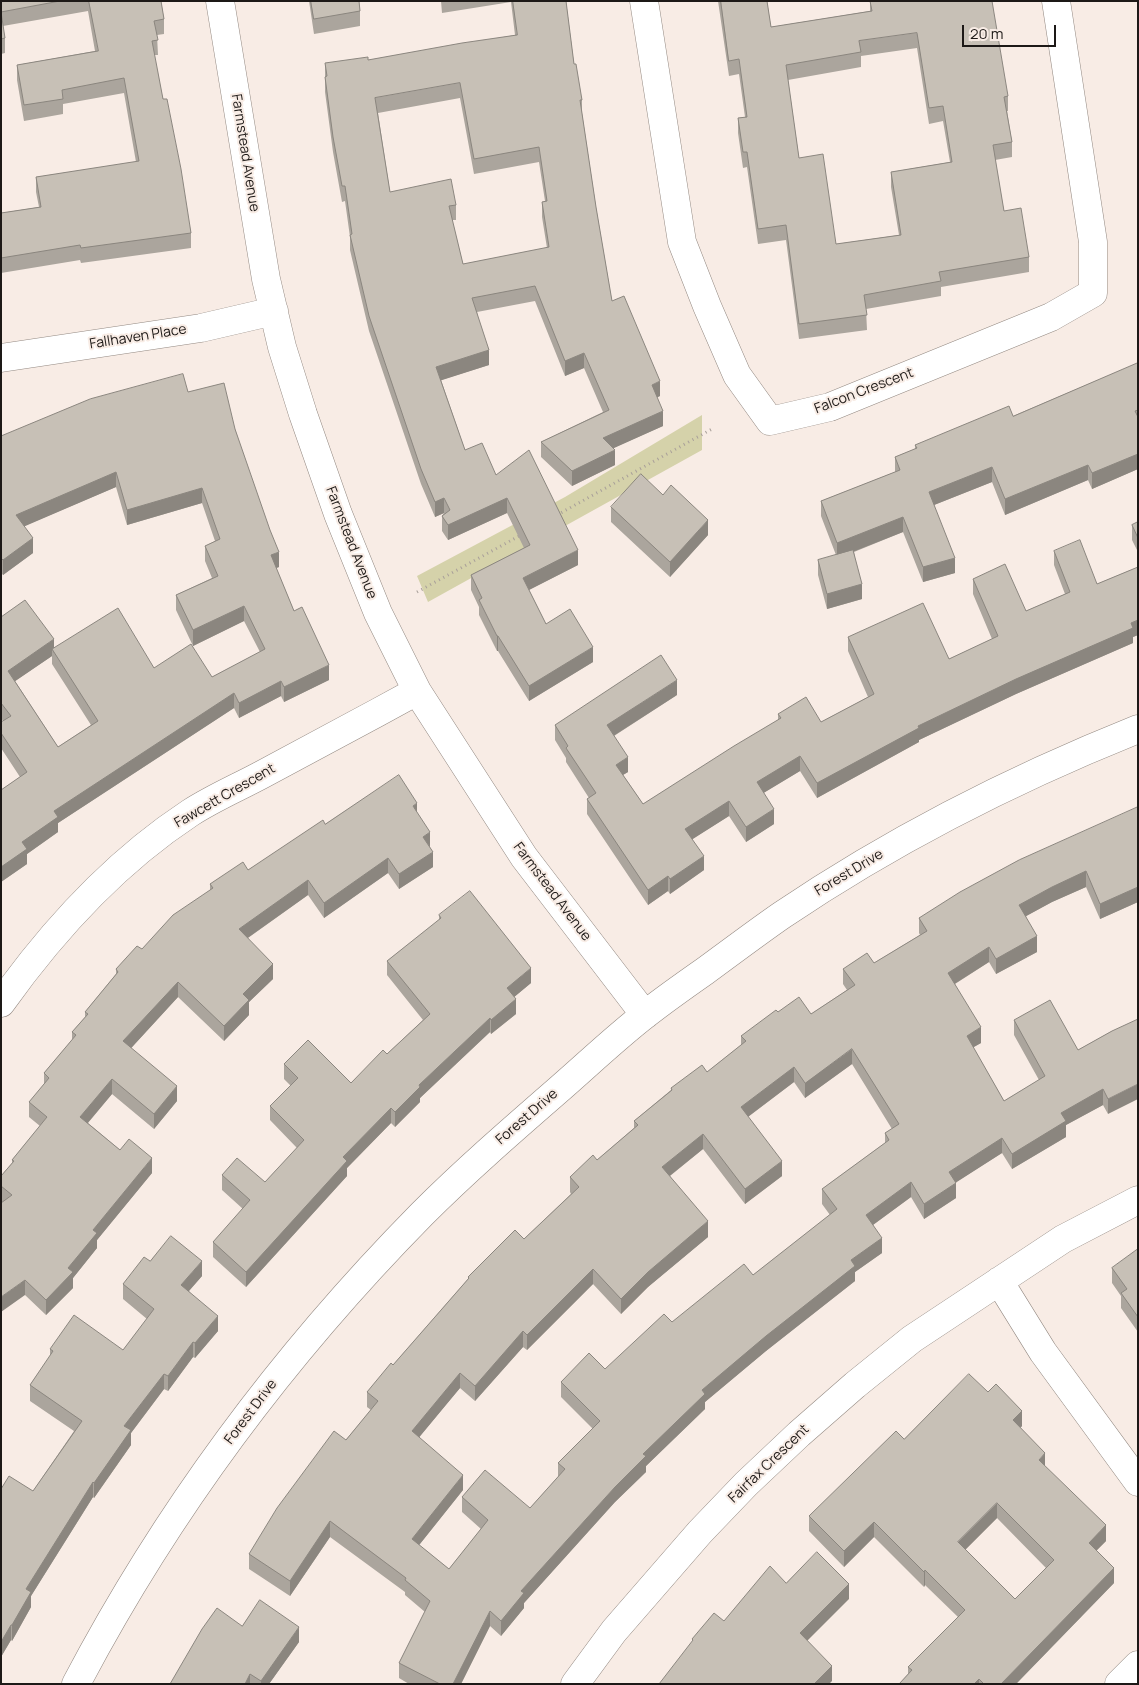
<!DOCTYPE html>
<html>
<head>
<meta charset="utf-8">
<style>
	body { margin:0 }
	#map { position:relative; width:1139px; height:1685px; overflow:hidden; background:#f8ece5; font-family:Manrope,sans-serif }
	canvas { display:block }
	.frame { position:absolute; inset:0; border:2px solid #1d1917; pointer-events:none }
	.scale { position:absolute; left:962px; top:25px; width:94px; height:22px; box-sizing:border-box; border:2px solid #1d1917; border-top:0; padding-left:6px; font-size:15px; line-height:18px; white-space:nowrap; color:#1d1917; -webkit-text-stroke:4px #f8ece5; paint-order:stroke }
</style>
</head>
<body>
<div id="map">
<canvas width="1139" height="1685"></canvas>
<div class="frame"></div>
<div class="scale">20 m</div>
</div>
<script>
const c = document.querySelector('canvas').getContext('2d');
c.lineJoin = 'round';
function fill(path, color) { c.fillStyle = color; c.fill(path, 'evenodd'); }
function trace(path, color, width, dash) { c.strokeStyle = color; c.lineWidth = width; c.lineCap = dash ? 'butt' : 'round'; c.setLineDash(dash || []); c.stroke(path); }
function write(font, color, halo, rows, align = 'center') {
  c.font = font + ' Manrope,sans-serif'; c.lineWidth = 4; c.setLineDash([]); c.textBaseline = 'middle'; c.strokeStyle = halo; c.fillStyle = color; for (const [text, x, y, turn = 0] of rows) {
    c.save(); c.translate(x, y); c.rotate((+turn || 0) * Math.PI / 180); c.textAlign = isNaN(turn) ? turn : align; if (halo) c.strokeText(text, 0, 0); c.fillText(text, 0, 0); c.restore();
  }
}
const green = new Path2D(`
	M702,415V450L428,602L417,576L565,497Z`);
const path = new Path2D(`
	M557,515L712,429
	M417,592L521,535`);
const minor = new Path2D(`
	M220,1L266,279L282,347L303,414L338,514L378,613L417,691L524,857L645,1015
	M644,1L682,242L707,306L737,375L770,421L830,407L1051,317L1093,293V242L1056,1
	M1,358L201,328L274,311
	M1,1003C53,930 114,863 190,813C213,798 239,787 263,774C315,746 366,719 417,691
	M999,1281L1043,1352L1138,1482
	M76,1684C167,1511 286,1352 422,1214C465,1171 511,1131 557,1091C587,1065 615,1038 646,1014C665,999 685,985 705,971C731,952 756,933 782,915C893,840 1013,779 1138,729
	M575,1684L614,1631L700,1532L746,1484L799,1434L855,1385L912,1339L1063,1239L1138,1200
	M1119,1684L1138,1665`);
const wall = new Path2D(`
	M1,1H161L164,19V34L157,35L158,55H154L163,99L191,233V248L81,263L80,260L1,273V213L39,207L36,192V177L136,162L124,93L63,104V114L24,121L17,80V65L95,51L88,11L3,26L5,38V53L1,54Z
	M309,1H359L360,11V26L314,34Z
	M441,1H566L574,64L582,100V113L596,207L612,301L660,396L657,397L663,426L613,448L615,465L572,486L541,457V442L603,412L584,368L565,376L535,301L477,312L489,365L441,380L465,450L496,475L578,565L529,590L546,624L593,662L529,701L498,651H497L479,615V607L471,590V575L524,548L507,513L448,540L442,531V516L444,513L435,517L421,484L369,331L350,250V237L345,201L342,202L333,152L325,92V63L368,60L515,35L511,2L442,13ZM460,98L474,174L539,162L545,201L542,202V217L547,248L463,264L452,220H456V205L390,192L378,113Z
	M718,1H767L771,27L870,11V1L1008,96V111H1007L1012,142V157L995,160L1004,211L1029,257V272L941,287V296L866,309L867,330L799,339L786,240L758,244L747,167L743,168L738,133V118L745,117L739,74L729,76ZM917,48L929,124L943,121L950,162L891,172V187L899,235L836,244L799,158L788,80L861,67V56Z
	M1138,363V469L1092,489L1088,480L1005,515L992,482L934,505L955,573L923,582L903,532L854,552L862,599L827,609L818,575V560L836,555L821,516V501L895,472V457L915,449V445L1013,416Z
	M188,392L235,429L279,567L276,568L294,611L329,680L284,702L281,696L239,718L234,708L58,823V832L27,854V864L1,882V790L20,777L1,748V722L3,721L1,718V617L54,647L154,668L212,677L260,652L244,621L193,646L176,610V595L212,578L205,561V546L215,541L202,503L127,525L116,487L24,526L33,553L3,575L1,573V436ZM52,656V664L91,725L58,747L15,681Z
	M611,507L708,535L670,577L611,522Z
	M1138,522V552L1132,540V525Z
	M1054,551L1097,584L1138,567V635L1133,637V643L1016,694L919,740V742L817,798L800,771L763,793L774,824L746,842L729,816L692,839L704,870L670,894L668,891L648,905L587,814V799L589,798L566,762V758L555,740V725L677,695L614,736L628,772L623,775L643,804L778,720V714L821,722L868,697L848,651V637L949,659L992,639L973,594V579L1026,611L1065,594L1054,565Z
	M1138,807V902L1100,919L1086,887L1052,902L1026,916L1037,952L996,974L989,962L955,984L981,1043L973,1047L1004,1101L1039,1080L1014,1035V1020L1078,1050L1112,1031L1108,1114L1103,1105L1066,1125V1137L1012,1169L1002,1153L956,1182V1198L924,1219L911,1197L873,1225L882,1253L855,1272V1281L766,1351L705,1402V1409L646,1466V1472L615,1502L524,1603V1608L501,1636L490,1626L461,1684H409L399,1678V1663L425,1612L405,1595V1592L330,1537L290,1596L249,1569V1554L371,1410L367,1407V1392L393,1365L468,1279V1277L524,1239L571,1194L570,1192V1177L597,1160L634,1128V1121L671,1090V1088L707,1072L741,1045V1036L778,1012L811,1014L847,990L843,984V969L874,963L920,935L919,933V918ZM852,1064L892,1129L885,1133V1143L822,1189V1204L830,1215L753,1275L672,1322L605,1369L561,1382V1397L593,1429L558,1463V1477L530,1508L462,1497V1512L481,1529L449,1569L419,1545L463,1490L419,1437L460,1388L475,1401L523,1347L527,1350L593,1284L621,1314L648,1287L708,1237L670,1176L703,1149L745,1204L782,1176L748,1117L794,1082L805,1098Z
	M417,813L430,847L433,867L399,889L388,873L324,918L308,895L248,938L273,979L249,1002V1015L224,1041L178,997L131,1048L177,1101L154,1129L112,1094L88,1123L120,1150L152,1173L97,1240V1248L73,1278V1288L46,1315L25,1295L2,1202L1,1201V1176L12,1163V1160L40,1126L29,1117V1102L44,1085V1073L72,1040V1032L85,1017V1012L116,974V969L142,949L210,890V884L248,870L325,824Z
	M439,915L531,983L514,997L516,1014L491,1034L490,1032L420,1098V1102L395,1127L391,1123L347,1168V1176L246,1287L213,1257V1242L243,1209L222,1190V1175L265,1182L297,1148L270,1120V1106L291,1086L284,1079V1064L351,1083L387,1054L423,1020L387,975V961L439,920Z
	M1138,1249V1332L1121,1308V1296L1112,1283V1268Z
	M150,1261L202,1276L189,1291L218,1331L195,1358L193,1357L168,1391L164,1389L131,1433V1445L94,1498L93,1497L31,1596V1607L12,1641L11,1640L1,1657V1489L33,1491L74,1431L30,1401V1385L50,1356V1349L123,1350L147,1319L123,1299V1284Z
	M1022,1426L1020,1428L1045,1466L1106,1541L1096,1551L1114,1583L1016,1684H899L908,1674V1667L958,1617L925,1585L924,1587L874,1537L844,1567L809,1531V1516L904,1439ZM997,1518L1046,1568L1015,1599L965,1550Z
	M242,1626L299,1642L269,1684H170Z`);
const shadedWall = new Path2D(`
	M489,350V365L436,382V367Z
	M584,353V368L565,376V361Z
	M660,381V396L652,400V385Z
	M663,411V426L603,453V438Z
	M615,450V465L572,486V471Z
	M1138,454V469L1092,489V473Z
	M1088,465V480L1005,515V499Z
	M992,467V482L929,507V492Z
	M116,472V487L16,530V515Z
	M202,488V503L127,525V510Z
	M444,498V513L435,517V502Z
	M507,498V513L448,540V525Z
	M903,517V532L837,558V543Z
	M708,520V535L670,577V562Z
	M33,538V553L3,575V560Z
	M578,550V565L523,593V578Z
	M279,552V567L271,570V555Z
	M955,558V573L923,582V567Z
	M862,584V599L827,609V594Z
	M244,606V621L193,646V630Z
	M1138,620V635L1133,637V643L1016,694L919,740V742L817,798V783L918,726Z
	M497,636H498V651H497Z
	M54,639V653L52,649V656L8,686V671Z
	M593,647V662L529,701V686Z
	M329,665V680L284,702V687Z
	M677,680V695L607,740V725Z
	M281,681V696L239,718V703Z
	M234,693V708L58,823V832L27,854V864L1,882V867L22,842L54,811Z
	M800,756V771L757,797V782Z
	M628,757V772L616,779V765Z
	M729,801V816L685,844V829Z
	M417,803V818L413,806Z
	M774,809V824L746,842V827Z
	M430,832V847L423,837Z
	M433,852V867L399,889V874Z
	M704,856V870L670,894V879Z
	M388,858V873L324,918V903Z
	M1086,871V887L1052,902L1019,920V905L1052,887Z
	M668,876V891L648,905V890Z
	M308,880V895L239,944V929Z
	M1138,887V902L1100,919V904Z
	M1037,936V952L996,974V959Z
	M989,947V962L948,988V973Z
	M273,964V979L249,1002V1015L224,1041V1026L243,994Z
	M531,968V983L507,1003V988Z
	M178,982V997L123,1057V1041Z
	M516,999V1014L491,1034V1020Z
	M490,1018V1032L420,1098V1102L395,1127V1112L419,1085Z
	M981,1027V1043L967,1051V1036Z
	M852,1049V1064L805,1098V1083Z
	M794,1067V1082L741,1122V1107Z
	M112,1079V1094L80,1132V1117Z
	M1138,1084V1099L1108,1114V1099Z
	M177,1086V1101L154,1129V1114Z
	M1103,1089V1105L1066,1125V1137L1012,1169V1154L1061,1113Z
	M391,1108V1123L347,1168V1176L246,1287V1272L343,1157Z
	M703,1134V1149L662,1182V1167Z
	M1002,1138V1153L949,1187V1172Z
	M152,1158V1173L97,1240V1248L73,1278V1288L46,1315V1300L68,1268L93,1230Z
	M782,1161V1176L745,1204V1189Z
	M911,1182V1197L866,1230V1215Z
	M956,1183V1198L924,1219V1204Z
	M708,1221V1237L648,1287L621,1314V1299L648,1272Z
	M882,1238V1253L855,1272V1281L766,1351L705,1402V1409L646,1466V1472L615,1502L524,1603V1608L501,1636V1621L521,1591L615,1487L643,1454L702,1390L851,1260Z
	M202,1261V1276L181,1300V1285Z
	M593,1269V1284L527,1350V1335Z
	M25,1280V1295L1,1312V1297Z
	M218,1316V1331L195,1358V1343Z
	M523,1331V1347L475,1401V1386Z
	M193,1342V1357L168,1391V1376Z
	M460,1373V1388L412,1446V1431Z
	M164,1374V1389L131,1433V1445L94,1498V1483L124,1426Z
	M1022,1411V1426L1013,1436V1420Z
	M1045,1453V1468L1039,1460Z
	M463,1475V1490L412,1554V1539Z
	M93,1482V1497L31,1596V1607L12,1641V1625L26,1589Z
	M997,1503V1518L958,1557V1542Z
	M330,1521V1537L290,1596V1581Z
	M874,1522V1537L844,1567V1551Z
	M1106,1525V1541L1089,1558V1543Z
	M1114,1568V1583L1016,1684H1001Z
	M925,1570V1585L924,1587V1572Z
	M849,1584V1599L800,1648V1633Z
	M490,1611V1626L461,1684H453Z
	M11,1625V1640L1,1657V1642Z
	M299,1627V1642L269,1684H261V1681Z
	M832,1666V1681L829,1684H814Z
	M250,1674V1684H245Z
	M979,1679V1684H974Z`);
const building = new Path2D(`
	M1,1H60L1,12L5,38L1,39Z
	M89,1H161L164,19L154,21L158,40L152,41L163,99H167L181,169L191,233L81,248L80,245L1,258V213L41,207L36,177L139,161L124,78L62,90L63,99L24,105L17,65L98,51Z
	M311,1H359L360,11L314,19Z
	M513,1H566L574,64H576L582,100H580L596,207L612,301L624,296L660,381L652,385L663,411L603,438L615,450L572,471L541,442L609,410L584,353L565,361L535,286L472,298L489,350L436,367L465,450L482,443L496,475L529,450L578,550L523,578L546,624L570,609L593,647L529,686L498,636H497L479,600L482,598L471,575L530,545L507,498L448,525L442,516L450,510L444,498L435,502L421,469L369,316L350,235L352,234L345,186H342L333,137L325,77L327,76L325,63L368,57V60L462,43L517,35ZM460,83L474,159L539,147L547,201L542,202L549,247L463,264L449,206L456,205L451,179L390,192L375,98Z
	M721,1H767L771,27L872,11L870,1H992L1008,96L1004,97L1012,142L993,145L1004,211L1021,208L1029,257L939,272L941,281L864,295L867,315L799,324L786,225L758,229L747,152H743L738,118L747,117L739,59L729,61ZM917,33L929,108L943,106L952,162L891,172L901,235L836,244L823,154L799,158L786,65L861,52L859,41Z
	M1138,363V410L1135,411L1138,417V454L1092,473L1088,465L1005,499L992,467L929,492L955,558L923,567L903,517L837,543L821,501L900,470L895,457L917,448L915,445L1009,406L1013,416Z
	M183,374L188,392L224,383L235,429L270,530L279,552L271,555L294,611L302,607L329,665L284,687L281,681L239,703L234,693L54,811L58,817L22,842L27,849L1,867V790L27,772L1,733V722L11,716L1,703V617L25,600L54,639L8,671L58,747L98,721L52,649L118,608L154,668L191,644L212,677L265,649L244,606L193,630L176,595L218,576L205,546L220,539L202,488L127,510L116,472L16,515L33,538L3,560L1,558V436L90,399Z
	M641,474L663,495L671,485L708,520L670,562L611,507Z
	M1138,522V538L1132,525Z
	M1080,540L1097,584L1138,567V620L1131,623L1133,628L1016,679L918,726L919,728L817,783L800,756L757,782L774,809L746,827L729,801L685,829L704,856L670,879L668,876L648,890L587,799L596,793L566,748L568,746L555,725L661,655L677,680L607,725L628,757L616,765L643,804L734,746L781,718L778,714L806,697L821,722L874,694L848,637L923,603L949,659L998,636L973,579L1005,564L1026,611L1070,592L1054,551Z
	M853,550L862,584L827,594L818,560Z
	M399,775L417,803L413,806L430,832L423,837L433,852L399,874L388,858L324,903L308,880L239,929L273,964L243,994L249,1000L224,1026L178,982L123,1041L177,1086L154,1114L112,1079L80,1117L120,1150L129,1139L152,1158L93,1230L97,1233L68,1268L73,1272L46,1300L25,1280L1,1297V1203L12,1195L1,1186V1176L14,1161L12,1160L47,1117L29,1102L49,1078L44,1073L76,1035L72,1032L88,1014L85,1012L118,972L116,969L137,946L142,949L173,915L213,888L210,884L243,862L248,870L323,820L325,824Z
	M1138,807V887L1100,904L1086,871L1052,887L1019,905L1037,936L996,959L989,947L948,973L981,1027L967,1036L1004,1101L1045,1076L1014,1020L1050,1000L1078,1050L1112,1031L1138,1019V1084L1108,1099L1103,1089L1061,1113L1066,1121L1012,1154L1002,1138L949,1172L956,1183L924,1204L911,1182L866,1215L882,1238L851,1260L855,1266L766,1336L702,1390L705,1394L643,1454L646,1456L615,1487L521,1591L524,1593L501,1621L490,1611L453,1684H440L399,1663L430,1601L405,1580L406,1578L330,1521L290,1581L249,1554L277,1508L334,1431L346,1440L378,1401L367,1392L391,1363L393,1365L469,1278L468,1277L515,1230L524,1239L579,1187L570,1177L593,1155L597,1160L638,1125L634,1121L672,1090L671,1088L702,1065L707,1072L746,1041L741,1036L776,1010L778,1012L799,997L811,1014L855,985L843,969L867,953L874,963L927,931L919,918L960,892L1019,860ZM852,1049L899,1124L885,1133L889,1140L822,1189L837,1209L753,1275L744,1264L672,1322L664,1314L605,1369L589,1353L561,1382L600,1421L558,1463L565,1469L530,1508L485,1470L462,1497L488,1520L449,1569L412,1539L463,1475L412,1431L460,1373L475,1386L523,1331L527,1335L593,1269L621,1299L648,1272L708,1221L662,1167L703,1134L745,1189L782,1161L741,1107L794,1067L805,1083Z
	M470,891L531,968L507,988L516,999L491,1020L490,1018L419,1085L420,1087L395,1112L391,1108L343,1157L347,1161L246,1272L213,1242L250,1200L222,1175L237,1158L265,1182L304,1140L270,1106L298,1078L284,1064L308,1040L351,1083L383,1050L387,1054L430,1014L387,961L441,918L439,915Z
	M171,1236L202,1261L181,1285L218,1316L195,1343L193,1342L168,1376L164,1374L124,1426L131,1430L94,1483L93,1482L26,1589L31,1592L12,1625H11L1,1642V1489L9,1476L33,1491L82,1421L30,1385L53,1351L50,1349L74,1315L123,1350L154,1309L123,1284L144,1257L150,1261Z
	M1138,1249V1317L1121,1293L1127,1289L1112,1268Z
	M969,1374L988,1392L996,1384L1022,1411L1013,1420L1045,1453L1039,1460L1106,1525L1089,1543L1114,1568L1001,1684H984L979,1679L974,1684H899L912,1670L908,1667L965,1610L925,1570L924,1572L874,1522L844,1551L809,1516L896,1431L904,1439ZM997,1503L1054,1560L1015,1599L958,1542Z
	M817,1552L849,1584L800,1633L832,1666L814,1684H659L693,1640L692,1639L714,1613L724,1621L770,1566L786,1583Z
	M260,1600L299,1627L261,1681L250,1674L245,1684H170L202,1629L217,1608L242,1626Z`);
const streetNames = [
	["Farmstead Avenue",245,153,81],
	["Fallhaven Place",138,337,-9],
	["Falcon Crescent",864,391,-21],
	["Farmstead Avenue",351,543,69],
	["Fawcett Crescent",225,796,-30],
	["Forest Drive",849,873,-31],
	["Farmstead Avenue",552,892,53],
	["Forest Drive",527,1117,-41],
	["Forest Drive",251,1412,-53],
	["Fairfax Crescent",769,1464,-44]
];
fill(green, '#d5d2aa');
trace(minor, '#938982', 29);
trace(path, '#a89f99', 3, [1, 4]);
trace(minor, '#fff', 28);
fill(wall, '#aba59d');
fill(shadedWall, '#8b867f');
fill(building, '#c7c0b6');
trace(building, '#8b867f', 1);
write('14px', '#1d1917', '#f8ece5', streetNames);
</script>
</body>
</html>
